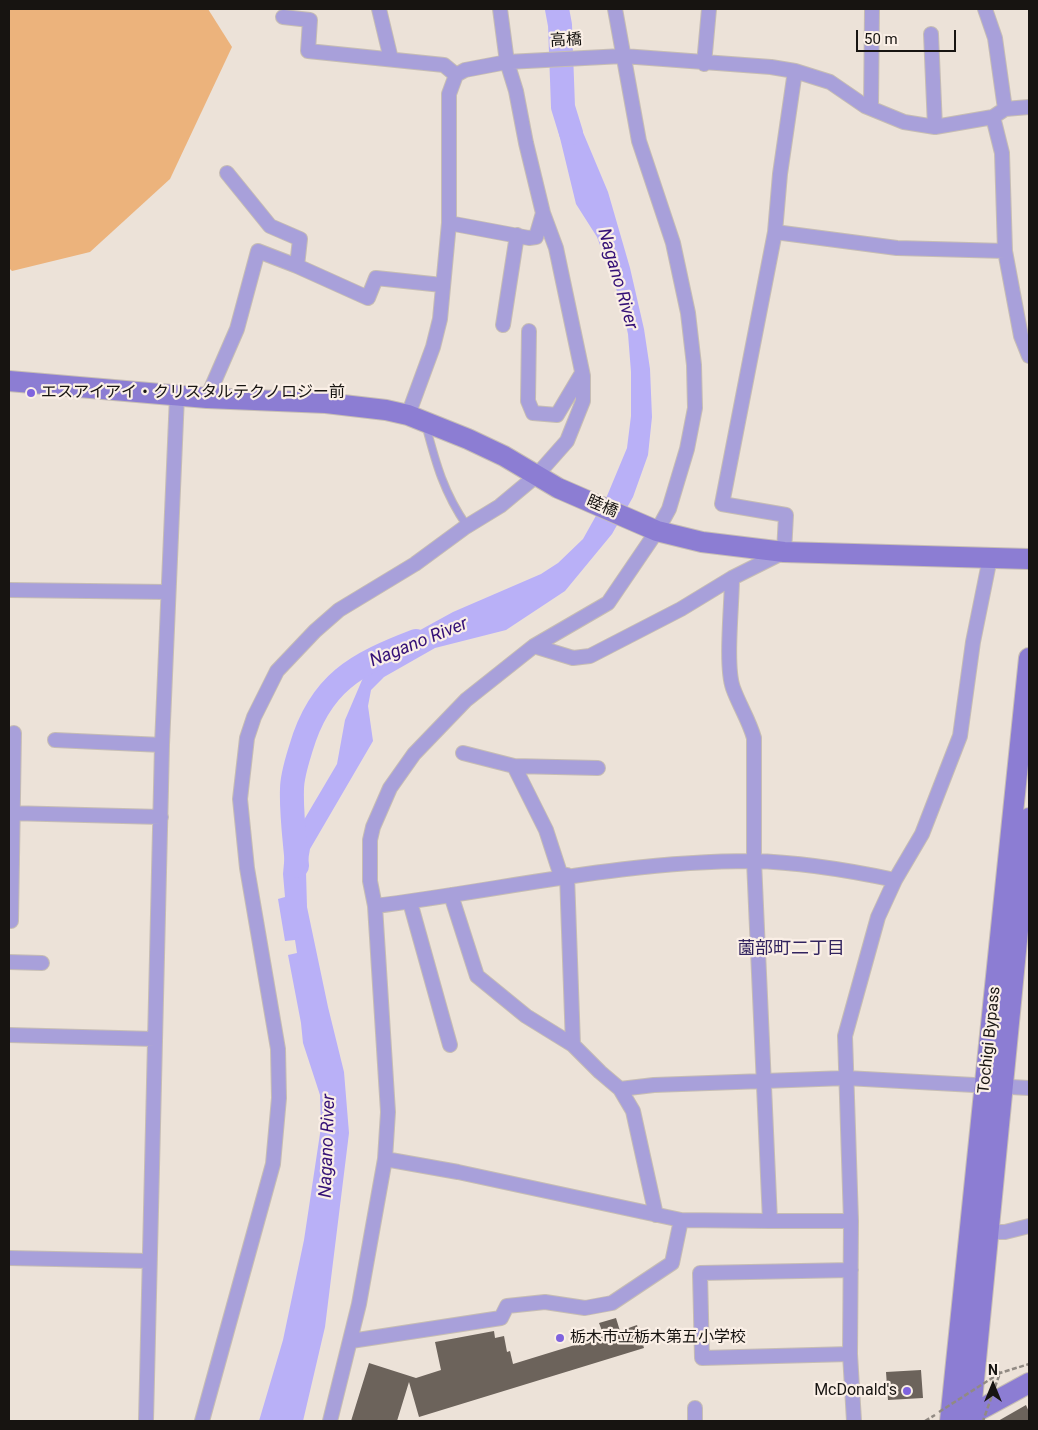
<!DOCTYPE html>
<html>
<head>
<meta charset="utf-8">
<style>
	body { margin:0 }
	#map { position:relative; width:1038px; height:1430px; overflow:hidden; background:#ece2d8; font-family:Roboto,sans-serif }
	canvas { display:block }
	.frame { position:absolute; inset:0; border:10px solid #171411; pointer-events:none }
	.north { position:absolute; left:968px; top:1360px; width:50px; height:50px; -webkit-text-stroke:4px #faefe6; paint-order:stroke; rotate:0deg; font-size:14px; font-weight:700; line-height:20px; text-align:center; color:#171411 }
	.north::after { content:''; display:block; margin:auto; width:18px; height:22px; background:#171411; clip-path:polygon(50% 0,100% 100%,50% 72%,0 100%) }
	.scale { position:absolute; left:856px; top:30px; width:100px; height:22px; box-sizing:border-box; border:2px solid #171411; border-top:0; padding-left:6px; font-size:15px; line-height:18px; white-space:nowrap; color:#171411; -webkit-text-stroke:4px #faefe6; paint-order:stroke }
</style>
</head>
<body>
<div id="map">
<canvas width="1038" height="1430"></canvas>
<div class="frame"></div>
<div class="north">N</div>
<div class="scale">50 m</div>
</div>
<script>
const c = document.querySelector('canvas').getContext('2d');
c.lineJoin = 'round';
function fill(path, color) { c.fillStyle = color; c.fill(path, 'evenodd'); }
function trace(path, color, width, dash) { c.strokeStyle = color; c.lineWidth = width; c.lineCap = dash ? 'butt' : 'round'; c.setLineDash(dash || []); c.stroke(path); }
function write(font, color, halo, rows, align = 'center') {
  c.font = font + ' Roboto,"Noto Sans JP",sans-serif'; c.lineWidth = 4.5; c.setLineDash([]); c.textBaseline = 'middle'; c.strokeStyle = halo; c.fillStyle = color; for (const [text, x, y, turn = 0] of rows) {
    c.save(); c.translate(x, y); c.rotate((+turn || 0) * Math.PI / 180); c.textAlign = isNaN(turn) ? turn : align; if (halo) c.strokeText(text, 0, 0); c.fillText(text, 0, 0); c.restore();
  }
}
const green = new Path2D(`
	M9,9H208L232,47L170,179L90,252L12,271L9,268Z`);
const water = new Path2D(`
	M569,99L608,192L630,268L644,329L650,369L652,417L648,455L633,497L612,534L565,591L506,630L435,648L384,677L371,690L368,706L373,741L310,849L306,872L307,907L328,1007L344,1072L349,1133L325,1327L303,1421H259L283,1340L304,1240L321,1127L320,1095L303,1043L301,1023L288,955L297,953L295,940L285,941L278,899L285,897L283,874L285,852L337,764L345,720L368,666L402,640L453,612L541,574L558,563L583,539L607,496L627,448L631,416V372L628,334L621,302L597,237L576,204L552,105Z`);
const river = new Path2D(`
	M557,9L560,25L563,107L571,133
	M297,866C295,841 291,814 292,789C292,776 297,761 301,748C320,683 356,664 416,641`);
const building = new Path2D(`
	M616,1318L620,1331L637,1325L644,1348L419,1417L409,1382L397,1421H351L369,1363L416,1378L441,1370L435,1342L494,1331L495,1338L504,1336L507,1352L510,1351L513,1364L604,1336L599,1323Z
	M921,1370L923,1398L888,1400L886,1372Z
	M1026,1405L1029,1412V1421H998Z`);
const path = new Path2D(`
	M992,1367L1000,1373L1029,1364
	M925,1421L935,1415`);
const lane = new Path2D(`
	M426,426C436,464 444,493 467,526`);
const street = new Path2D(`
	M379,9L391,59
	M985,9L995,38L1005,109
	M283,17L310,20L308,51L444,65L456,75
	M931,34L935,127
	M704,64L709,9
	M871,108L872,9
	M993,117L1002,153L1005,251L1021,336L1029,356
	M449,223L529,238L536,237L543,213
	M775,232L897,248L1005,251
	M297,266L368,298L376,278L442,285
	M503,325L517,235
	M529,331L528,401L533,413L557,415L582,373
	M207,398L237,329L258,251L297,266L300,239L270,226L227,173
	M408,415L433,347L440,319L449,223V94L456,75L465,70L507,62L623,56L771,67L795,71L830,82L865,106L904,122L935,127L993,117L1005,109L1029,107
	M732,578C732,604 725,666 733,688C739,705 749,720 754,738V861L770,1221H851
	M9,590L167,592
	M534,646L573,658L590,656L681,609L732,578L784,552L786,515L722,504L775,232L780,174L795,71
	M55,740L162,745
	M463,753L514,766L546,830L561,876
	M514,766L598,768
	M9,813L161,817
	M567,875L573,1045
	M451,895L477,976L526,1016L573,1045L600,1072L620,1089L633,1111L656,1215
	M410,902L450,1045
	M375,906C502,890 622,861 752,861C800,862 848,870 895,880
	M11,921L14,733
	M9,962L42,963
	M9,1035L155,1039
	M620,1089L654,1085L846,1078L1029,1088
	M385,1159L458,1172L681,1220L770,1221
	M981,1232H1005L1029,1226
	M9,1258L149,1261
	M351,1341L501,1318L507,1306L545,1302L585,1308L612,1303L672,1263L681,1220
	M850,1354L702,1358L700,1273L851,1270
	M146,1421L162,745L177,396
	M202,1421L273,1164L279,1098L278,1049L247,868L240,799L247,738L254,717L277,671L315,631L339,610L415,564L464,528L500,506L536,476L567,441L583,401V376L556,248L543,213L526,143L516,91L507,62L500,9
	M330,1421L359,1304L385,1159L388,1112L375,906L370,881V840L373,827L390,788L414,754L466,700L534,646L608,603L657,531L669,509L687,449L695,408L694,365L688,313L673,243L639,141L615,9
	M695,1421V1408
	M854,1421L850,1354L851,1221L845,1036L878,917L895,880L922,834L960,736L973,642L990,558`);
const secondary = new Path2D(`
	M9,381L207,398L326,403L386,410L408,415L468,439L504,456L558,488L657,531L702,542L784,552L1029,559
	M961,1420L1029,1383
	M950,1421L1029,658
	M970,1421L1029,818`);
const pathBridge = new Path2D(`
	M939,1412L1000,1373L983,1421`);
const markers = [
	[31,393,5,"#7f63de"],
	[560,1338,5,"#7f63de"],
	[907,1391,5,"#7f63de"]
];
const streetNames = [
	["高橋",566,41,-3],
	["睦橋",602,507,23],
	["Tochigi Bypass",990,1040,-84]
];
const poiNames = [
	["エスアイアイ・クリスタルテクノロジー前",41,393],
	["栃木市立栃木第五小学校",570,1338],
	["McDonald's",897,1391,"right"]
];
const waterNames = [
	["Nagano River",617,279,74],
	["Nagano River",419,643,-22],
	["Nagano River",328,1146,-88]
];
const neighbourhoodNames = [
	["薗部町二丁目",791,949]
];
fill(green, '#ecb37c');
fill(water, '#b9b0f7');
trace(river, '#b9b0f7', 24);
fill(building, '#6c635b');
trace(lane, '#c6bdb4', 9);
trace(street, '#c6bdb4', 16);
trace(secondary, '#c6bdb4', 22);
trace(path, '#918a83', 2.5, [5, 2.5]);
trace(lane, '#a8a0da', 7);
trace(street, '#a8a0da', 14);
trace(secondary, '#8c7dd3', 20);
trace(pathBridge, '#918a83', 2.5, [5, 2.5]);
for (const [x, y, r, color] of markers) { const dot = new Path2D(); dot.arc(x, y, r, 0, 2 * Math.PI); c.fillStyle = color; c.fill(dot); trace(dot, '#faefe6', 2); }
write('16px', '#171411', '#faefe6', streetNames);
write('16px', '#171411', '#faefe6', poiNames, 'left');
write('italic 18px', '#351177', '#faefe6', waterNames);
write('18px', '#32245f', '#faefe6', neighbourhoodNames);
</script>
</body>
</html>
